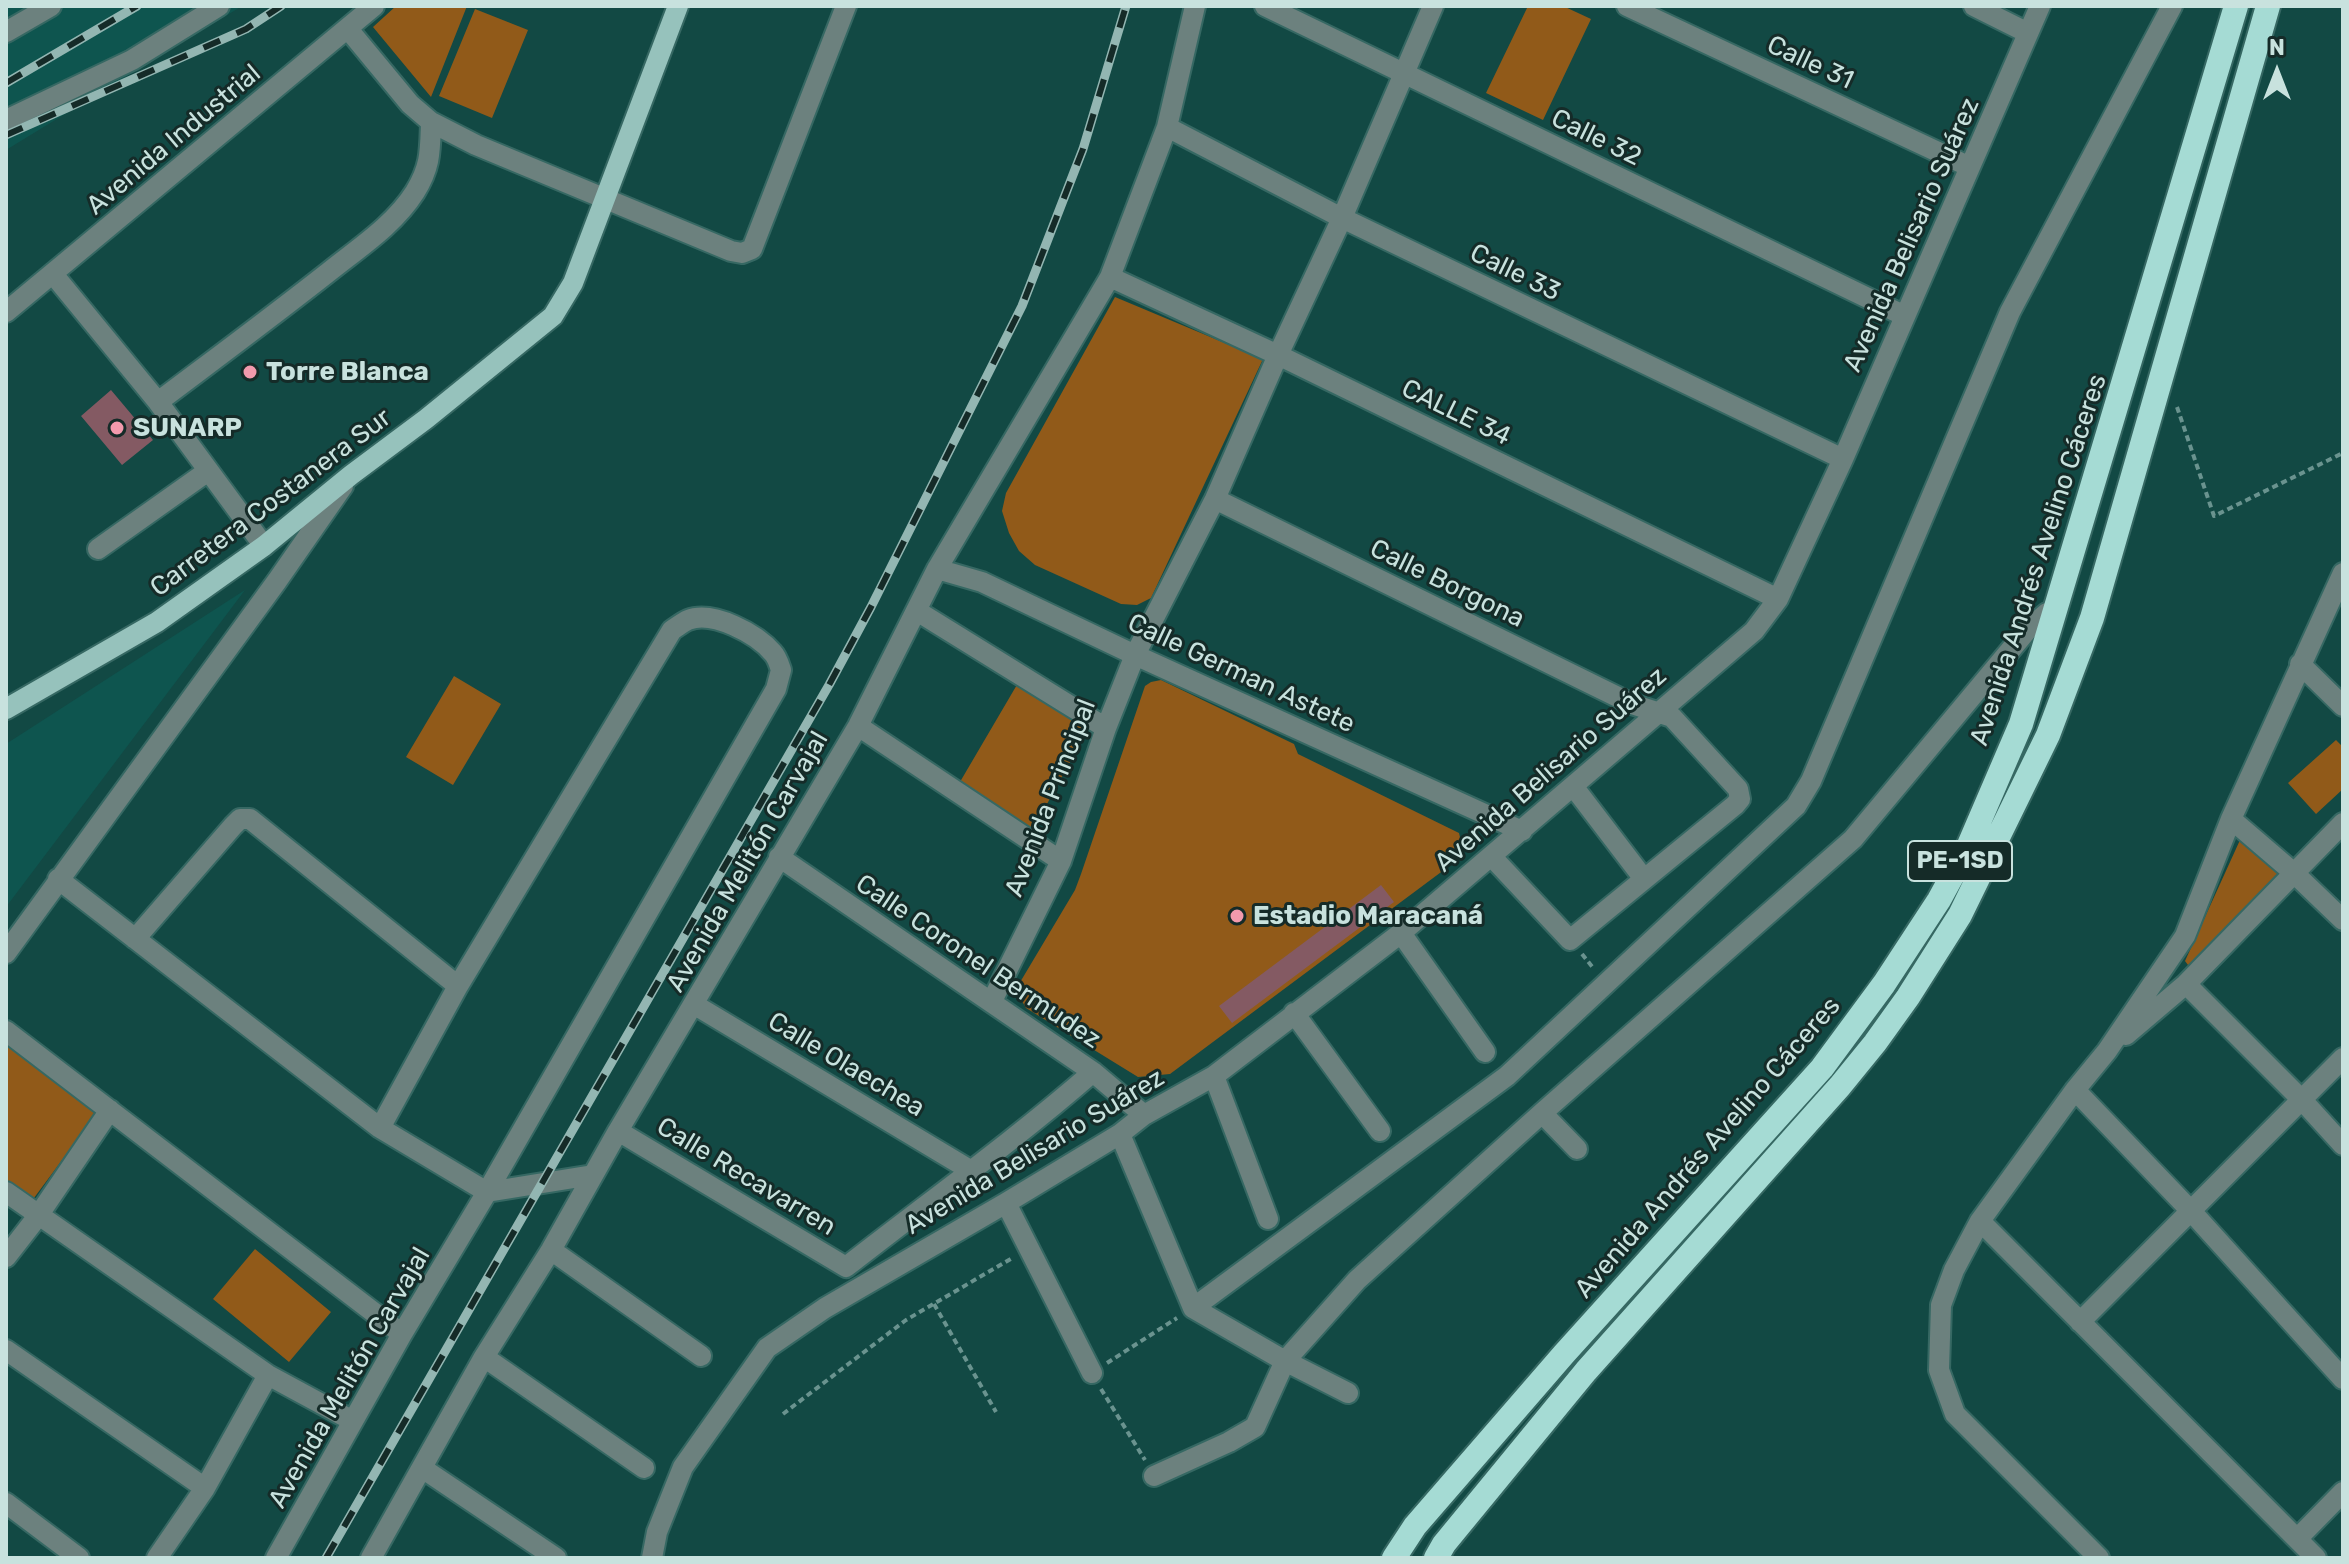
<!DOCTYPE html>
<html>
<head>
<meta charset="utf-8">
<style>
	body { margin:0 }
	#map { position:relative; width:2349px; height:1564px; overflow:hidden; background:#124944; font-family:Rubik,sans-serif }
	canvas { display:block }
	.frame { position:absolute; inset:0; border:8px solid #c8e2de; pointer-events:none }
	.north { position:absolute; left:2237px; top:32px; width:80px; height:80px; -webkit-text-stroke:6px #152b28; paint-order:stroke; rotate:0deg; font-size:22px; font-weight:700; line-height:32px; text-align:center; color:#c8e2de }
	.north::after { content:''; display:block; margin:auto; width:28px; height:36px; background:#c8e2de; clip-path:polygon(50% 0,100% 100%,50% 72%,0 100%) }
</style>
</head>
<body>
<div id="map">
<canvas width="2349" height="1564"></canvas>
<div class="frame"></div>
<div class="north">N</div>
</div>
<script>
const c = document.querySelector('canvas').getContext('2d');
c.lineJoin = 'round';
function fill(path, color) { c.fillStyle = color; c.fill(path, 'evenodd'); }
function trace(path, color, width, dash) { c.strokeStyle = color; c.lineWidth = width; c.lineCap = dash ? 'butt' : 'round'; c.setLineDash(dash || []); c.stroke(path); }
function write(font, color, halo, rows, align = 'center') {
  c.font = font + ' Rubik,sans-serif'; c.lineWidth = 6; c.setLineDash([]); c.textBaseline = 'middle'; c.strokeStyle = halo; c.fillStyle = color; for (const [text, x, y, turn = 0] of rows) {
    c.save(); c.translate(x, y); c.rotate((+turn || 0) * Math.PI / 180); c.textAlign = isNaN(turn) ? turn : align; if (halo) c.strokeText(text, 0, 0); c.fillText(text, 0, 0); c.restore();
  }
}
const built = new Path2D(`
	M6,6H242L6,150Z
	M245,590L6,907V744Z`);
const green = new Path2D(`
	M396,6H467L431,97L373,27Z
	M1528,6H1563L1591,19L1543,120L1486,93Z
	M475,9L528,30L492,118L439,96Z
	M1115,297L1263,359L1151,598L1137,605L1121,604L1035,565L1019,551L1009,533L1002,511L1006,493Z
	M454,676L501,704L453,785L406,757Z
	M1161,680L1294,744L1298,754L1459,833L1462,846L1460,858L1170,1074L1138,1077L1026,1008L1019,996V984L1075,890L1081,874L1145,686L1151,682Z
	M1018,683L1090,726L1031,833L957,787Z
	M2336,740L2343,747V789L2316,814L2288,783Z
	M2245,829L2286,871L2191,969L2185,961Z
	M6,1044L97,1113L31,1202L6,1183Z
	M255,1249L331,1312L289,1362L213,1299Z`);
const building = new Path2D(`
	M111,390L153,440L122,465L81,416Z
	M1381,885L1394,902L1232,1023L1219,1006Z`);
const path = new Path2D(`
	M2177,407L2214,516L2343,453
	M1582,954L1594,969
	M934,1304L996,1412
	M1107,1363L1177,1318
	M1101,1389L1145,1460
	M783,1414L906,1320L1014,1257`);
const minor = new Path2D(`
	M1265,6L1905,316
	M1627,6L1970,167
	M1974,6L2028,33
	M348,29L410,104L431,122L476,145L731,251L742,253L752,249L846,6
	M6,32L51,6
	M6,120L132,60L219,6
	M1167,127L1342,218L1843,459
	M53,274L158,402L264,546
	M1110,277L1278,355L1778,599
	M6,312L374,6
	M158,402C215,359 273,316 330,271C360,247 394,225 415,192C431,166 430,151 431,122
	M1215,499L1632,704L1672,717L1738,789L1740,799L1735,805L1570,940L1492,857
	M98,549L208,471
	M937,569L982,582L1135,655L1522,831
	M917,611L1106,728
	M2300,664L2343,706
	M858,726L1061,861
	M1573,786L1644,879
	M2231,819L2294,873L2343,920
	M779,857L1093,1072L1144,1115
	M58,879L380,1128L487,1192
	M1401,933L1485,1052
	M135,939L233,826L240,819H250L458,986
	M6,953L277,581L343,486
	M2186,984L2302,1100L2343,1145
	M992,1001L1061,861L1106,728L1135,655L1215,499L1278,355L1342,218L1433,6
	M695,1005L970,1170
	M1294,1013L1380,1131
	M6,1031L402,1334
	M2126,1035L2186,984L2343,823
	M1214,1076L1268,1219
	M2075,1090L2191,1211L2343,1379
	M1542,1113L1577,1149
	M618,1131L846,1267C929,1202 1014,1141 1093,1072
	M1120,1134L1193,1308L1285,1361L1348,1393
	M6,1192L268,1375L353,1421
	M487,1192L593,1175
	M1006,1203L1092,1373
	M1980,1221L2316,1558
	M551,1250L701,1356
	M6,1257L38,1216L110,1110
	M1193,1308L1507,1076L1796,806L1811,781L2010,312L2172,6
	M2080,1322L2343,1058
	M6,1350L205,1488
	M484,1357L644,1468
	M422,1468L556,1558
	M1154,1476L1229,1442L1255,1427L1285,1361L1357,1280L1542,1113L1853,839L2028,629L2047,613L2056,611
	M6,1503L79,1558
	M2297,1539L2343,1492
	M157,1558L205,1488L268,1375
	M276,1558L402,1334L487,1192L776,689L781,670C779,664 777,657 773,653C757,634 713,610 688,620C683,622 677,627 672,630L458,986L380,1128
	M371,1558L484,1357L551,1250L618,1131L858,726L937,569L1110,277L1167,127L1195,6
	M652,1558L657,1532L683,1467L767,1348L825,1308L1006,1203L1120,1134L1144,1115L1214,1076L1401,933L1754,631L1778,599L1843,459L2040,6
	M2099,1558L1955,1414L1939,1370L1941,1305L1954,1270L1980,1221L2075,1090L2107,1051L2185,936L2231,819L2343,573`);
const major = new Path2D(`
	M6,709L157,622L264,546L351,475L426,419L553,316L573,283L678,6`);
const highway = new Path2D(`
	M1394,1558L1415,1526L1564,1354L1822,1068L1884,984L1939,900L1969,845L2021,724L2236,6
	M1436,1558L1444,1544L1586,1371L1840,1086L1875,1043L1908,997L1960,915L2048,735L2092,618L2268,6`);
const rail = new Path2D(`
	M6,83L137,6
	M6,135L246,29L281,6
	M326,1558L829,685L871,607L1022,306L1083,149L1126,6`);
const markers = [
	[250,372,8,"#f29aad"],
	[117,428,8,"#f29aad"],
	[1237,916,8,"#f29aad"]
];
const shields = [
	[1960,861,104]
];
const shieldNames = [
	["PE-1SD",1960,861]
];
const streetNames = [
	["Calle 31",1810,63,25],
	["Calle 32",1596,138,26],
	["Avenida Industrial",174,140,-40],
	["Avenida Belisario Suárez",1912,235,-66],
	["Calle 33",1515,273,26],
	["CALLE 34",1456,413,26],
	["Carretera Costanera Sur",271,503,-37],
	["Avenida Andrés Avelino Cáceres",2039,560,-72],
	["Calle Borgona",1447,584,26],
	["Calle German Astete",1241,674,25],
	["Avenida Belisario Suárez",1551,770,-41],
	["Avenida Principal",1051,798,-69],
	["Avenida Melitón Carvajal",748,862,-60],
	["Calle Coronel Bermudez",978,962,34],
	["Calle Olaechea",846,1065,31],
	["Avenida Andrés Avelino Cáceres",1708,1148,-49],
	["Avenida Belisario Suárez",1035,1152,-31],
	["Calle Recavarren",746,1177,31],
	["Avenida Melitón Carvajal",350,1378,-60]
];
const poiNames = [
	["Torre Blanca",266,372],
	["SUNARP",133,428],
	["Estadio Maracaná",1253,916]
];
fill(built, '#0e554f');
fill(green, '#915a19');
fill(building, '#845a63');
trace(minor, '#366863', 24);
trace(major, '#366863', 24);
trace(highway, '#366863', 28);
trace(path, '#6a938f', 4, [6, 4]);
trace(minor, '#6c817e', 20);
trace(major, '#96c2bc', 20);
trace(highway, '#a5dbd4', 24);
trace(rail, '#93b6b2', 9);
trace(rail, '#152b28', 6, [18]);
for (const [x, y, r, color] of markers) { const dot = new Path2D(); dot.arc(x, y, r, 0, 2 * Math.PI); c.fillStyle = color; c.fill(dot); trace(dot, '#152b28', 3); }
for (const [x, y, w] of shields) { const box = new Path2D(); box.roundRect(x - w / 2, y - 20, w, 40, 6); c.fillStyle = '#152b28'; c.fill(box); trace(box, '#c8e2de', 2); }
write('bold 24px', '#c8e2de', null, shieldNames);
write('26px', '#c8e2de', '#152b28', streetNames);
write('bold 26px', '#c8e2de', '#152b28', poiNames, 'left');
</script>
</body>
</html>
